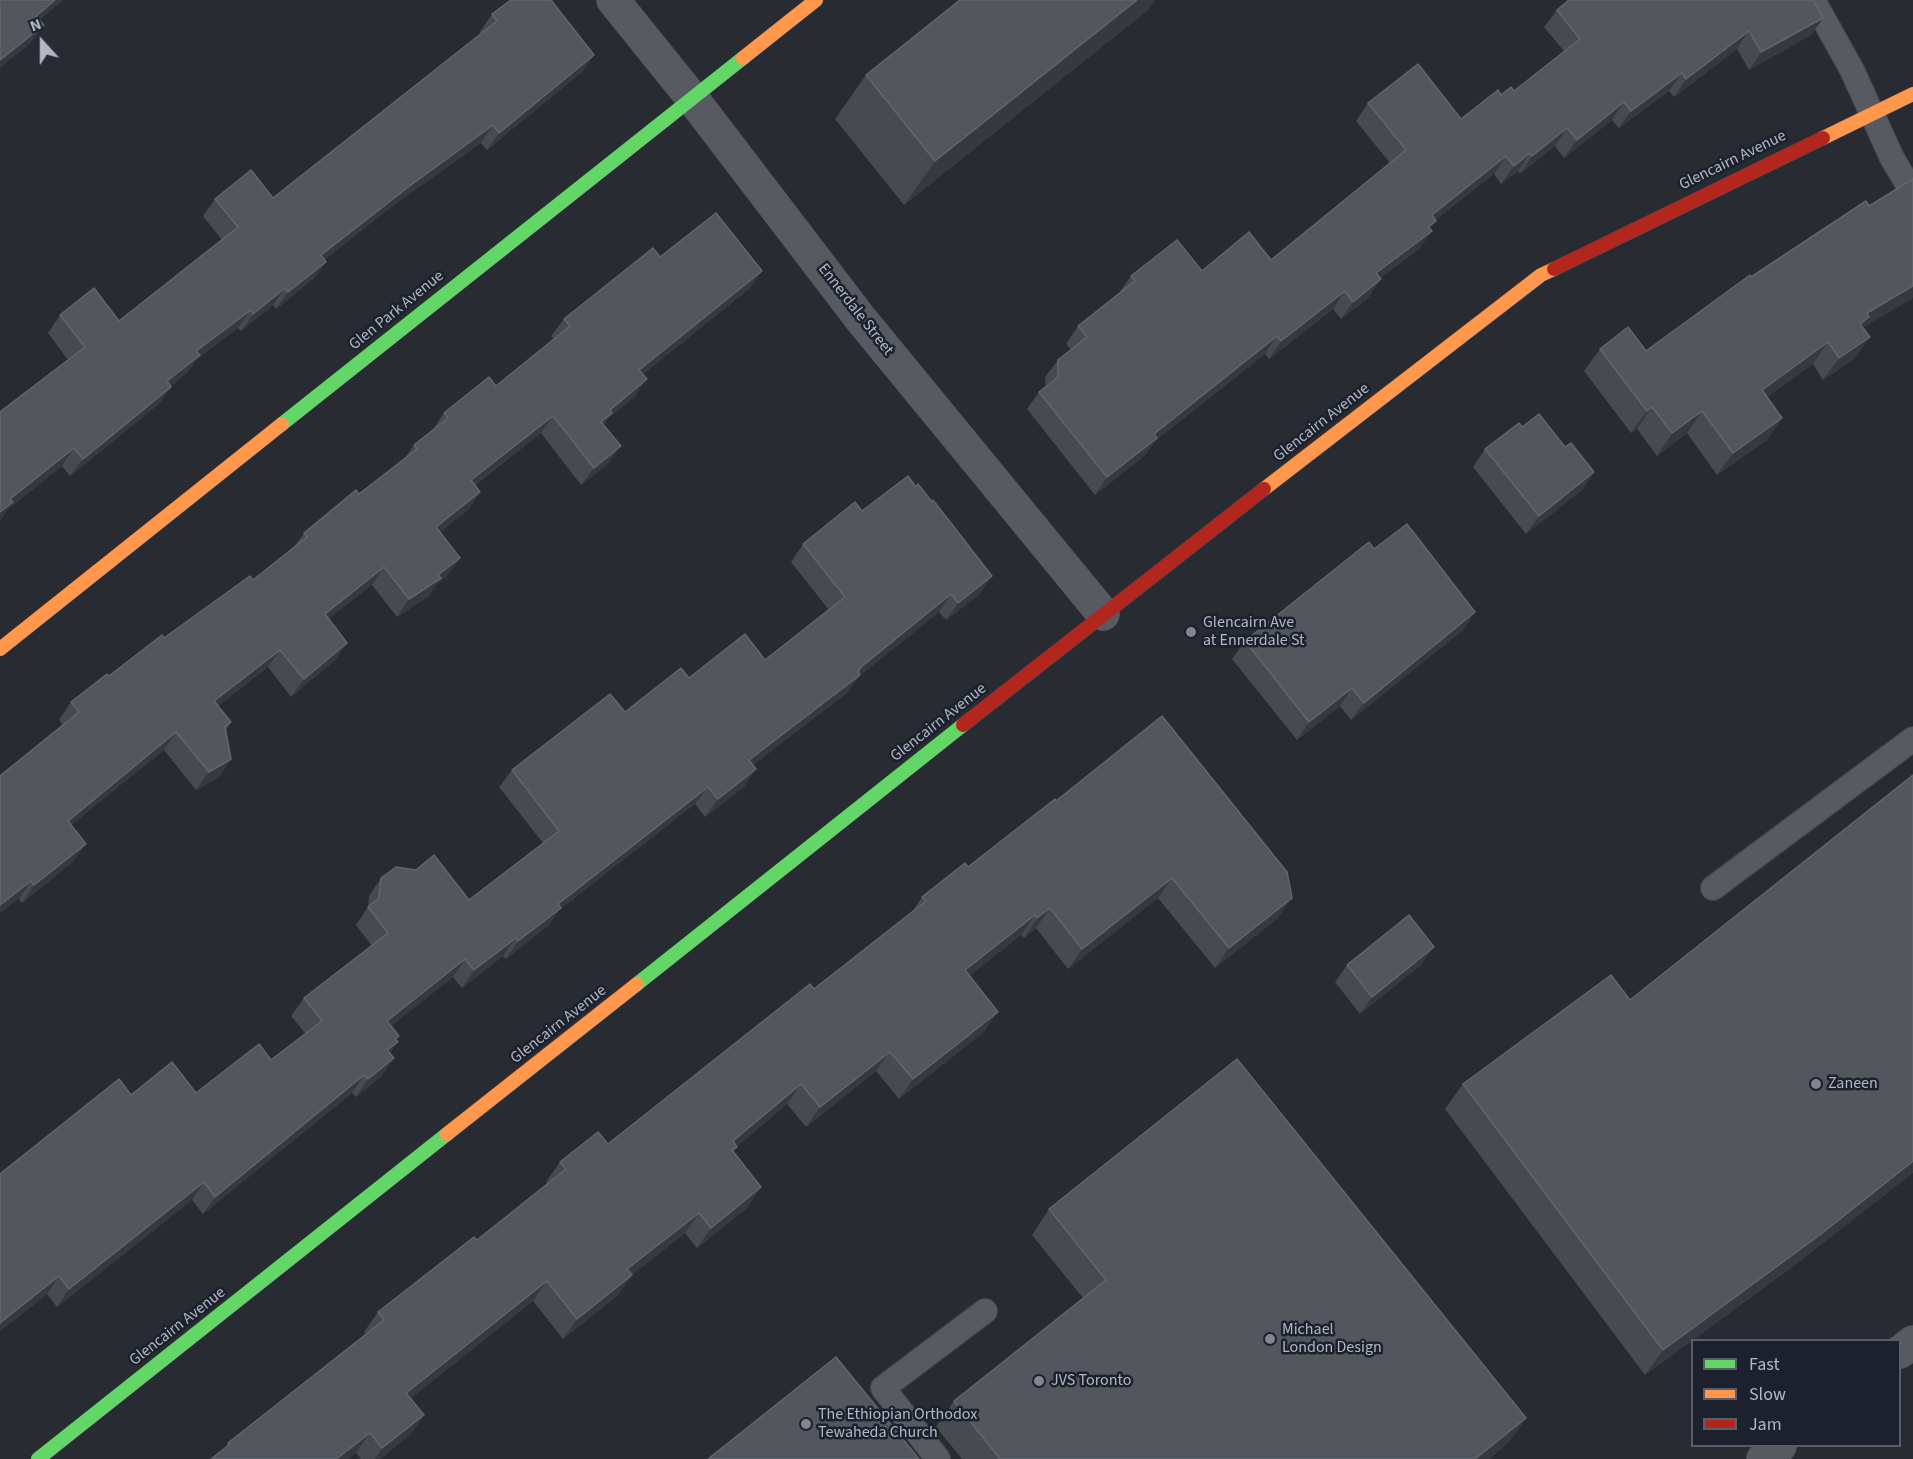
<!DOCTYPE html>
<html>
<head>
<meta charset="utf-8">
<style>
	body { margin:0 }
	#map { position:relative; width:1913px; height:1459px; overflow:hidden; background:#282b32; font-family:"Source Sans 3",sans-serif }
	canvas { display:block }
	.legend { position:absolute; left:1691px; top:1339px; width:210px; height:108px; box-sizing:border-box; background:#1c212d; border:2px solid #585d69; margin:0; padding:8px 10px; list-style:none; font-size:18px; color:#b2b7c4 }
	.legend li { display:flex; align-items:center; gap:12px; height:30px }
	.legend b { width:30px; border:2px solid #585d69 }
	.north { position:absolute; left:12px; top:12px; width:60px; height:60px; -webkit-text-stroke:4px #1c212d; paint-order:stroke; rotate:339deg; font-size:16px; font-weight:700; line-height:24px; text-align:center; color:#b2b7c4 }
	.north::after { content:''; display:block; margin:auto; width:21px; height:27px; background:#b2b7c4; clip-path:polygon(50% 0,100% 100%,50% 72%,0 100%) }
</style>
</head>
<body>
<div id="map">
<canvas width="1913" height="1459"></canvas>
<ul class="legend">
<li><b style="height:8px;background:#63d668"></b>Fast</li>
<li><b style="height:8px;background:#ff974d"></b>Slow</li>
<li><b style="height:8px;background:#b3261e"></b>Jam</li>
</ul>
<div class="north">N</div>
</div>
<script>
const c = document.querySelector('canvas').getContext('2d');
c.lineJoin = 'round';
function trace(path, color, width, dash) { c.strokeStyle = color; c.lineWidth = width; c.lineCap = dash ? 'butt' : 'round'; c.setLineDash(dash || []); c.stroke(path); }
function fill(path, color) { c.fillStyle = color; c.fill(path, 'evenodd'); }
function write(font, color, halo, rows, align = 'center') {
  c.font = font + ' "Source Sans 3",sans-serif'; c.lineWidth = 5; c.setLineDash([]); c.textBaseline = 'middle'; c.strokeStyle = halo; c.fillStyle = color; for (const [text, x, y, turn = 0] of rows) {
    c.save(); c.translate(x, y); c.rotate((+turn || 0) * Math.PI / 180); c.textAlign = isNaN(turn) ? turn : align; if (halo) c.strokeText(text, 0, 0); c.fillText(text, 0, 0); c.restore();
  }
}
const lane = new Path2D(`
	M1813,0L1852,70L1892,158L1913,193
	M1713,888L1913,739
	M938,1459L883,1388L985,1311`);
const street = new Path2D(`
	M613,0L692,98L860,318L1103,614
	M1900,1352L1913,1342
	M1763,1459L1780,1446`);
const fast = new Path2D(`
	M282,424L743,58
	M637,984L963,725
	M38,1459L447,1134`);
const slow = new Path2D(`
	M743,58L816,0
	M1823,138L1913,94
	M1264,489L1541,275L1554,269
	M0,649L282,424
	M447,1134L637,984`);
const jam = new Path2D(`
	M1554,269L1823,138
	M963,725L1264,489`);
const wall = new Path2D(`
	M960,0H1155L1148,10L904,205L835,119L866,75Z
	M1557,10L1823,18L1811,35L1749,70L1737,49L1674,97L1669,91L1619,128L1612,120L1564,158L1555,146L1520,174L1518,171L1501,184L1494,174L1435,220L1436,221L1430,229L1432,231L1419,249L1380,278L1369,297L1341,319L1333,309L1269,359L1265,354L1155,441L1144,456L1095,495L1027,409L1039,392L1046,387L1045,377L1058,360L1071,350L1066,344L1078,326L1119,293L1131,276L1202,271L1271,260L1390,163L1356,121L1368,103L1461,119L1501,95L1514,91L1564,51L1544,27Z
	M492,14L594,55L582,72L487,150L481,143L394,205L324,260L326,262L313,279L276,309L273,305L241,331L238,328L197,359L187,373L171,386L159,404L70,476L62,466L8,509L0,520V412L68,360L48,333L60,315L119,321L222,240L203,216L215,199L273,198L481,34L480,32Z
	M660,257L762,271L749,289L643,374L635,397L608,418L604,425L608,464L581,485L541,433L475,485L480,492L468,510L440,532L460,558L447,576L437,584L429,596L397,617L372,585L328,619L347,643L335,660L291,697L268,667L218,706L231,722L226,730L231,759L219,777L196,790L164,750L71,825L74,861L22,903L19,899L63,725L59,720L71,702L164,638L253,580L294,547L304,533L359,494L404,459L414,445L432,431L444,413L496,386L554,339L551,336L564,319Z
	M1751,277L1863,328L1870,337L1854,359L1823,380L1813,364L1767,397L1782,418L1767,440L1717,475L1687,433L1657,456L1637,429L1631,433L1584,371L1600,349L1646,351Z
	M1522,427L1565,447L1594,472L1582,490L1526,534L1473,467L1485,449Z
	M862,511L980,594L946,620L939,612L858,677L848,692L753,765L744,787L705,817L695,804L559,910L549,925L506,959L503,956L462,988L453,977L391,1026L399,1036L390,1053L382,1076L356,1097L352,1093L203,1214L192,1200L57,1307L47,1294L0,1331V1174L131,1095L196,1093L271,1060L305,1033L291,1016L304,998L372,946L356,925L368,907L369,896L381,878L469,900L543,843L499,787L512,770L625,712L689,678L765,660L829,610L791,562L803,544Z
	M1374,549L1475,612L1463,630L1351,720L1340,706L1297,740L1232,659L1245,641Z
	M1056,801L1278,918L1215,968L1158,898L1068,969L1036,928L1024,938L1021,935L969,976L984,1032L899,1099L876,1071L806,1127L787,1104L737,1146L734,1152L748,1207L697,1248L685,1233L632,1275L618,1295L563,1339L533,1301L411,1398L424,1415L410,1435L380,1459H361L356,1453L348,1459H211L224,1449L228,1443L366,1334L364,1332L378,1312L477,1240L548,1184L546,1182L560,1162L608,1144L814,989L912,912L922,897L968,867Z
	M1347,965H1421L1360,1014L1335,982Z
	M1463,1084L1803,1259L1645,1375L1445,1109Z
	M1049,1209L1526,1418L1508,1443L1489,1459H962L936,1427L954,1401L1083,1298L1032,1235Z`);
const shadedWall = new Path2D(`
	M55,0H64L24,33L36,16Z
	M1137,0H1155L1148,10L904,205L935,161Z
	M1823,18L1811,35L1749,70L1761,52Z
	M44,25L31,43L0,68V60Z
	M1749,31L1737,49L1674,97L1686,79Z
	M594,55L582,72L487,150L499,133Z
	M1682,73L1669,91L1619,128L1631,111Z
	M1624,102L1612,120L1564,158L1577,140Z
	M493,125L481,143L394,205L308,273L321,255L407,188Z
	M1567,128L1555,146L1520,174L1532,156Z
	M1530,153L1518,171L1501,184L1514,166Z
	M1506,156L1494,174L1419,232L1432,215Z
	M1436,221L1426,235L1432,231L1419,249L1364,291L1376,273Z
	M326,262L313,279L276,309L288,292Z
	M762,271L749,289L627,387L639,370Z
	M1381,279L1369,297L1341,319L1353,302Z
	M1913,286V298L1853,334L1867,313Z
	M285,288L273,305L241,331L253,314Z
	M1345,291L1333,309L1269,359L1281,341Z
	M251,310L238,328L197,359L187,373L154,399L167,381L196,351Z
	M1277,336L1265,354L1155,441L1144,456L1095,495L1107,477L1154,434Z
	M1870,337L1854,359L1823,380L1839,358Z
	M1828,342L1813,364L1747,412L1762,390Z
	M647,379L635,397L608,418L600,431L589,440L610,410Z
	M171,387L159,404L70,476L83,459Z
	M1652,407L1637,429L1631,433L1647,411Z
	M1702,411L1687,433L1657,456L1672,433Z
	M553,416L541,433L458,497L471,480Z
	M1782,418L1767,440L1717,475L1733,453Z
	M621,446L608,464L581,485L594,468Z
	M74,448L62,466L8,509L0,520V512L10,499Z
	M1594,472L1582,490L1526,534L1539,516Z
	M480,492L468,510L423,545L436,527Z
	M460,558L447,576L437,584L429,596L397,617L409,599Z
	M384,567L372,585L312,632L325,614Z
	M992,576L980,594L946,620L958,603Z
	M951,594L939,612L858,677L848,692L736,778L749,760Z
	M1475,612L1463,630L1351,720L1364,703Z
	M347,643L335,660L291,697L304,679Z
	M280,650L268,667L202,719L214,701Z
	M1352,688L1340,706L1297,740L1309,722Z
	M176,732L164,750L55,838L68,821Z
	M231,759L219,777L196,790L209,772Z
	M756,769L744,787L705,817L718,799Z
	M708,787L695,804L559,910L549,925L506,959L518,941L558,904Z
	M86,844L74,861L22,903L34,885Z
	M1172,878L1158,898L1068,969L1082,949Z
	M31,881L19,899L0,913V905Z
	M1292,898L1278,918L1215,968L1229,948Z
	M1050,908L1036,928L1024,938L1037,918Z
	M1035,915L1021,935L951,990L965,970Z
	M516,938L503,956L462,988L474,970Z
	M1434,947L1421,965L1360,1014L1372,997Z
	M465,959L453,977L375,1039L387,1021Z
	M998,1012L984,1032L899,1099L913,1079Z
	M399,1036L391,1047L398,1042L385,1060L375,1068L395,1039Z
	M890,1052L876,1071L806,1127L820,1107Z
	M394,1058L382,1076L356,1097L368,1079Z
	M364,1075L352,1093L203,1214L215,1197Z
	M801,1084L787,1104L733,1150L737,1147L723,1166L733,1141Z
	M1913,1161V1173L1803,1259L1645,1375L1663,1350Z
	M204,1182L192,1200L57,1307L69,1289Z
	M761,1187L748,1207L697,1248L711,1228Z
	M699,1213L685,1233L614,1289L627,1269Z
	M632,1275L618,1295L563,1339L577,1319Z
	M59,1276L47,1294L0,1331V1323Z
	M547,1281L533,1301L392,1413L406,1393Z
	M424,1415L410,1435L380,1459H375L382,1448Z
	M1526,1418L1508,1443L1489,1459H1475Z
	M370,1433L356,1453L348,1459H336Z`);
const building = new Path2D(`
	M0,0H55L36,16L44,25L0,60Z
	M511,0H551L594,55L499,133L493,125L407,188L321,255L326,262L288,292L285,288L253,314L251,310L196,351L200,355L167,381L171,387L83,459L74,448L10,499L13,502L0,512V412L85,347L60,315L94,288L119,321L238,227L215,199L251,170L273,198L497,21L492,14Z
	M960,0H1137L935,161L866,75Z
	M1569,0H1813L1823,18L1761,52L1749,31L1686,79L1682,73L1631,111L1624,102L1577,140L1567,128L1532,156L1530,153L1514,166L1506,156L1432,215L1436,221L1428,227L1432,231L1376,273L1381,279L1353,302L1345,291L1281,341L1277,336L1154,434L1157,438L1107,477L1039,392L1058,377V360L1087,337L1078,326L1135,281L1131,276L1177,240L1202,271L1249,232L1271,260L1406,150L1368,103L1418,64L1461,119L1498,90L1501,95L1511,87L1514,91L1580,39L1557,10Z
	M1913,179V286L1867,313L1869,317L1860,324L1870,337L1839,358L1828,342L1762,390L1782,418L1733,453L1702,411L1672,433L1652,407L1647,411L1600,349L1628,327L1646,351L1750,275L1751,277L1866,201L1869,206Z
	M716,213L762,271L639,370L647,379L610,410L612,413L601,422L621,446L594,468L553,416L471,480L480,492L436,527L460,558L438,575L441,578L409,599L384,567L325,614L347,643L304,679L280,650L214,701L231,722L225,727L231,759L209,772L176,732L68,821L86,844L34,885L31,881L0,905V776L79,712L71,702L107,674L109,676L162,635L164,638L250,576L253,580L307,537L304,533L356,490L359,494L417,449L414,445L448,418L444,413L489,377L496,386L570,326L564,319L653,248L660,257Z
	M1539,414L1565,447L1571,443L1594,472L1539,516L1485,449L1519,423L1522,427Z
	M908,476L916,487L918,484L932,502L933,500L992,576L958,603L951,594L861,667L858,672L860,675L749,760L756,769L718,799L708,787L558,904L561,908L518,941L516,938L474,970L465,959L387,1021L399,1036L395,1039L398,1042L387,1050L394,1058L368,1079L364,1075L215,1197L204,1182L69,1289L59,1276L0,1323V1174L119,1079L131,1095L172,1062L196,1093L259,1044L271,1060L322,1021L304,998L388,933L368,907L379,898L381,878L396,867L416,870L434,855L469,900L559,831L512,770L610,694L625,712L681,668L689,678L745,634L765,660L845,597L803,544L855,502L862,511Z
	M1407,524L1475,612L1364,703L1352,688L1309,722L1245,641L1369,542L1374,549Z
	M1162,716L1287,872L1292,898L1229,948L1172,878L1082,949L1050,908L1037,918L1035,915L965,970L998,1012L913,1079L890,1052L820,1107L801,1084L733,1141L737,1147L732,1150L761,1187L711,1228L699,1213L627,1269L632,1275L577,1319L547,1281L406,1393L424,1415L382,1448L370,1433L336,1459H211L230,1444L228,1443L384,1320L378,1312L474,1237L477,1240L566,1169L560,1162L598,1132L608,1144L810,984L814,989L926,901L922,897L965,863L968,867L1055,799L1056,801Z
	M1913,775V1161L1821,1234L1663,1350L1463,1084L1611,975L1630,1000Z
	M1409,915L1434,947L1372,997L1347,965Z
	M1237,1059L1526,1418L1475,1459H1000L954,1401L1106,1280L1049,1209Z
	M836,1357L919,1459H708Z`);
const markers = [
	[1191,632,6,"#828691"],
	[1816,1084,6,"#828691"],
	[1270,1339,6,"#828691"],
	[1039,1381,6,"#828691"],
	[806,1424,6,"#828691"]
];
const streetNames = [
	["Glencairn Avenue",1733,161,-26],
	["Ennerdale Street",855,310,52],
	["Glen Park Avenue",397,311,-39],
	["Glencairn Avenue",1322,423,-38],
	["Glencairn Avenue",939,723,-38],
	["Glencairn Avenue",559,1025,-38],
	["Glencairn Avenue",178,1327,-38]
];
const poiNames = [
	["Glencairn Ave",1203,623],
	["at Ennerdale St",1203,641],
	["Zaneen",1828,1084],
	["Michael",1282,1330],
	["London Design",1282,1348],
	["JVS Toronto",1051,1381],
	["The Ethiopian Orthodox",818,1415],
	["Tewaheda Church",818,1433]
];
trace(lane, '#44464c', 26);
trace(street, '#44464c', 34);
trace(fast, '#44464c', 15);
trace(slow, '#44464c', 15);
trace(jam, '#44464c', 15);
trace(lane, '#585a61', 24);
trace(street, '#585a61', 33);
trace(fast, '#63d668', 14);
trace(slow, '#ff974d', 14);
trace(jam, '#b3261e', 14);
fill(wall, '#474a51');
fill(shadedWall, '#36393f');
fill(building, '#53565d');
trace(building, '#62656d', 1.5);
for (const [x, y, r, color] of markers) { const dot = new Path2D(); dot.arc(x, y, r, 0, 2 * Math.PI); c.fillStyle = color; c.fill(dot); trace(dot, '#1c212d', 2); }
write('16px', '#b2b7c4', '#1c212d', streetNames);
write('16px', '#b2b7c4', '#1c212d', poiNames, 'left');
</script>
</body>
</html>
